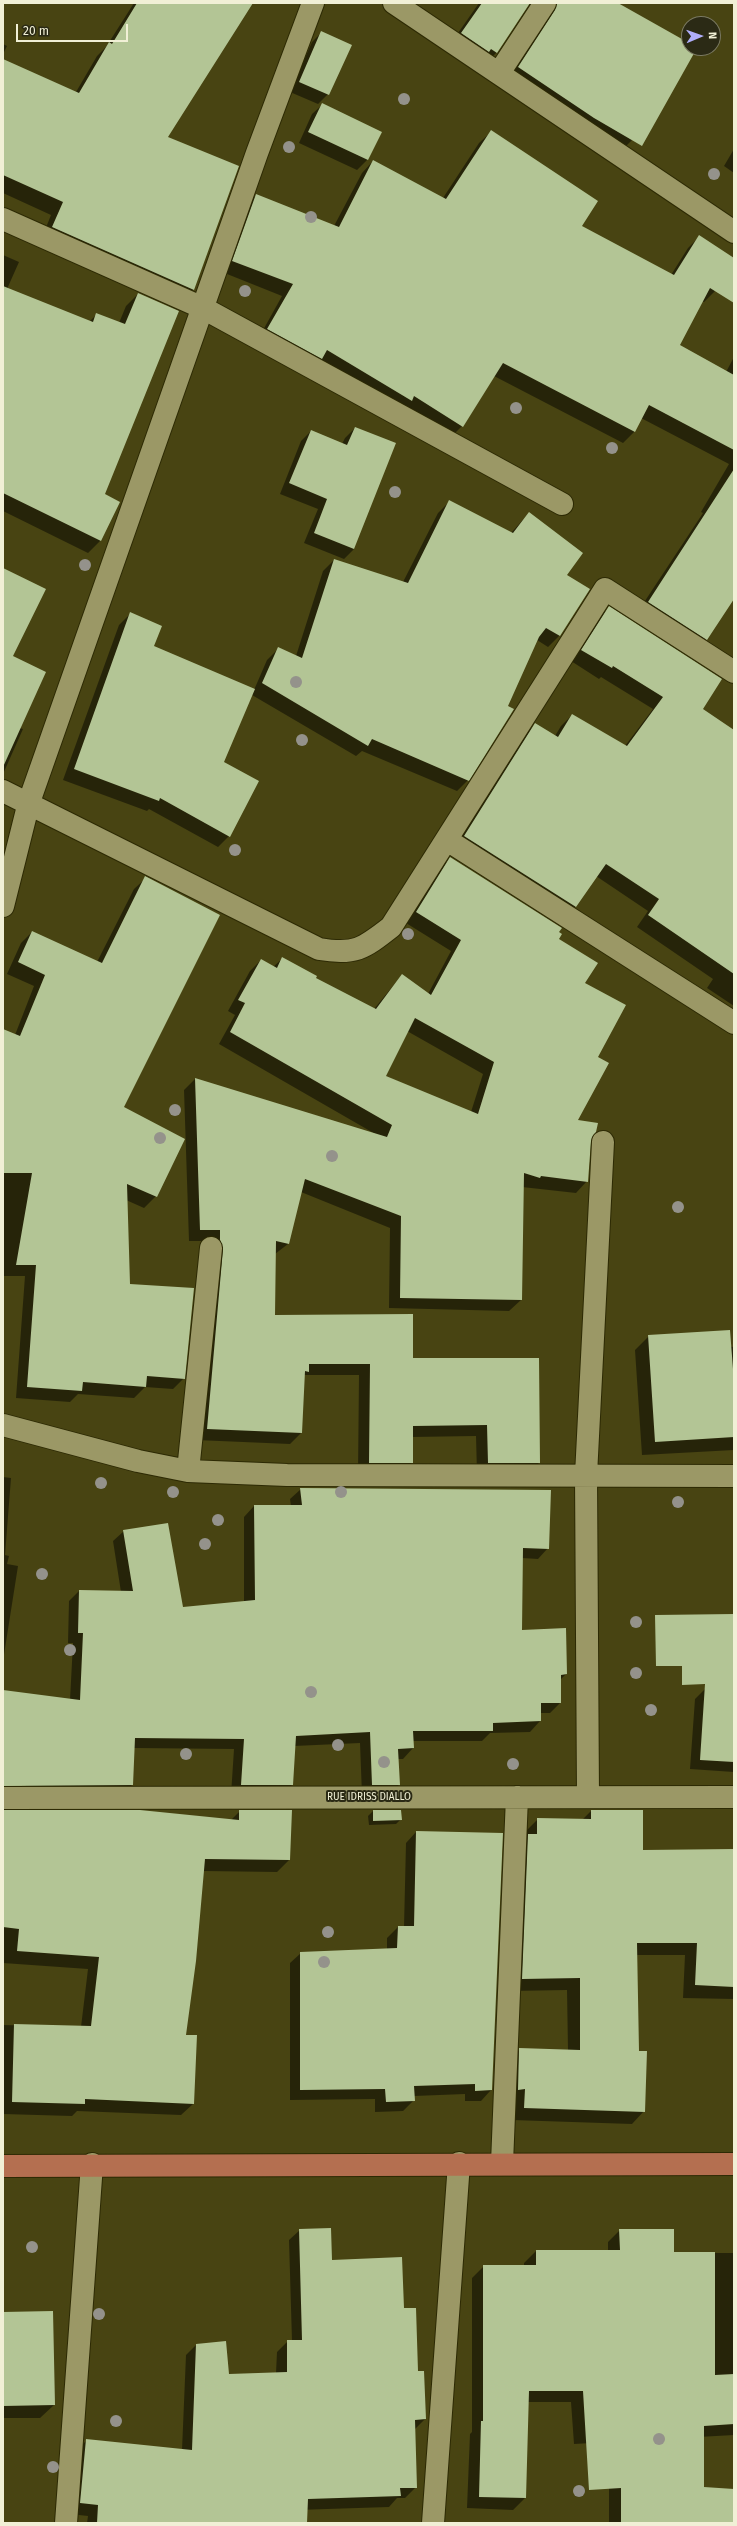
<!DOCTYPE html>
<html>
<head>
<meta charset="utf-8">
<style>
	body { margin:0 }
	#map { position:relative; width:737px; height:2526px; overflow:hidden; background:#484412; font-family:"Fira Sans",sans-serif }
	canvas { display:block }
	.frame { position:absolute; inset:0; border:4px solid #f1f0d6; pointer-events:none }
	.north { position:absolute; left:681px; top:16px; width:40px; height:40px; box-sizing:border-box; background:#2b2a15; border:1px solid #7a7962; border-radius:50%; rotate:88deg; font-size:11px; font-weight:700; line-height:16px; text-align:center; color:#f1f0d6 }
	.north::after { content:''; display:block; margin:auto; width:14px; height:18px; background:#b0aefa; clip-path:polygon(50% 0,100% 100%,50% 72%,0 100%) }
	.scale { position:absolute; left:16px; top:24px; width:112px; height:18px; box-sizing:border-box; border:2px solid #f1f0d6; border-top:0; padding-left:5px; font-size:12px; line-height:14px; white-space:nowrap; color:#f1f0d6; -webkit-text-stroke:3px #2b2a15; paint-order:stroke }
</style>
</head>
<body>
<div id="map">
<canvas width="737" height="2526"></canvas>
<div class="frame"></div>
<div class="north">N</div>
<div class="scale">20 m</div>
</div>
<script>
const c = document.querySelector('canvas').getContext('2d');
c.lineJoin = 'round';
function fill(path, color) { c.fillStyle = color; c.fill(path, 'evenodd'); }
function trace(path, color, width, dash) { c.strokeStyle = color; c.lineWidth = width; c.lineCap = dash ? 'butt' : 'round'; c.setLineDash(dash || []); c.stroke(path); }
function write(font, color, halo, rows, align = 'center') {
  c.font = font + ' "Fira Sans",sans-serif'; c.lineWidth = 4; c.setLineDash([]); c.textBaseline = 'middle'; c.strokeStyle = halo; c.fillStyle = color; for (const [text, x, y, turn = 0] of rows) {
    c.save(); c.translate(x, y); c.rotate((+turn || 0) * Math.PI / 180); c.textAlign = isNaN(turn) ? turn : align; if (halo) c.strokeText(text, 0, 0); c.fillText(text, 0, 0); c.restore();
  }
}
const shadow = new Path2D(`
	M134,3H252L167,137L238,167L193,290L181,302L41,240L51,215L3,193V60L76,92L97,56L106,47Z
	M479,3H616L632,140L619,153L506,80L538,5L528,4L496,53L483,66L449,46Z
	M322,32L328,94L318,104L290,92L312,42Z
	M3,44L7,46L3,54Z
	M322,105L380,132L367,160L357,170L299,143L312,114Z
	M491,132L580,226L671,275L688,248L699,237L734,259L715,291L704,302L702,301L678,346L726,372L734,357V597L706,639L695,651L637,613L703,513L701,512L729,464L641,418L634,432L623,443L494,376L462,426L450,438L257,341L282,296L222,272L245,207L256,195L334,226L362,173L373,161L443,198L479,143Z
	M734,149V173L724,166Z
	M3,255L19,262L7,289L89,322L97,314L119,323L126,306L138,294L104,495L100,541L88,553L3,511Z
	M355,428L354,549L344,559L304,543L318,509L280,494L301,441L311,431L342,444L345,438Z
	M449,502L511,533L529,513L565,575L589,589L559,636L548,647L537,640L468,780L457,791L362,751L356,756L252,695L223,762L229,836L218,847L149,809L147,811L63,780L119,625L130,614L152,647L254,690L267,660L279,648L296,656L323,571L334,560L403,582L438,513Z
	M3,569L20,728L23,729L3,774Z
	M609,608L701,710L734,731V1006L707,988L713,979L637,927L648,911L596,876L575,907L564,918L453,848L524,736L535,724L555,736L561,726L572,715L625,746L653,709L601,677L599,679L571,661L597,619Z
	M450,858L557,932L558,939L584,983L597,1057L576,1121L590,1141L587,1181L576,1193L522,1187L521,1300L509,1311L389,1308L390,1228L301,1192L288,1244L275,1254L274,1316L412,1359L539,1463L527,1474H477L476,1436L412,1437V1462L401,1474H358L359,1375H303L301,1433L290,1444L196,1440L209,1241H189L184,1090L195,1079L377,1135L219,1044L235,1015L228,1011L250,971L261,960L273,967L283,958L315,978L374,1009L402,975L428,994L451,951L406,923L439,870ZM407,1031L483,1074L471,1112L385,1076Z
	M146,878L122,1108L156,1196L144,1208L126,1200L129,1285L184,1378L173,1389L145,1387L134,1398L78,1394L70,1402L16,1398L25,1276H3V1037L15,1035L34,986L7,974L21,943L32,932L97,962L134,889Z
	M649,1336L734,1347V1450L642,1455L635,1350Z
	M3,1477L11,1478L5,1555L9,1556L7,1564L18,1566L3,1661Z
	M301,1489L548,1548L538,1559L522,1558L521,1631L566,1674L560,1680V1703L550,1713H540V1721L530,1732L490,1733L482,1741H413V1748L403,1759H397L399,1785L388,1795H362L360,1743L294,1746L292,1785L282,1795H231L234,1749L134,1748L132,1785L122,1795L25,1796L26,1782L3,1779V1691L70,1700L73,1643H68L69,1601L79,1591L121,1592L113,1541L124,1531L182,1608L244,1602V1517L254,1506H291L290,1499Z
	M705,1689L734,1691V1772L690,1769L695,1699Z
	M240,1811L289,1860L277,1872L203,1871L185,2036L193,2104L181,2115L77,2111L72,2116L3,2114V2025L81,2027L88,1969L3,1963V1829L231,1820Z
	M373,1811L401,1819L396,1824L369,1825L368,1816Z
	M591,1811L642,1851L734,1850V1999L683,1998L685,1955H636L638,2052L644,2111L632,2124L512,2120L507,2061L520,2049L568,2050L567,1990L510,1991L525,1832L538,1819L582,1820Z
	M416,1832L491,2090L481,2101H465V2094L414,2096V2100L403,2111L375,2112V2099L290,2100V1963L301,1953L387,1950V1938L398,1927H404L406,1843Z
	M300,2230L331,2261L403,2309L425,2419L414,2430L416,2487L405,2498H397L389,2507L173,2514V2523H87L88,2516L70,2514L76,2451L87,2440L182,2450L186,2355L197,2344L228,2375L276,2373L277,2352L288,2341H292L289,2240Z
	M620,2230L673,2253H734V2435L574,2444L571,2402H528L525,2498L513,2510L467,2508L470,2434L472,2432V2278L484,2266H524V2263L536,2251H608V2242Z
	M3,2313L54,2405L40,2418H3Z
	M609,2483L734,2490V2523H609Z`);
const building = new Path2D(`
	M137,3H253L168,137L239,166L194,290L52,227L63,202L3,175V59L79,93L109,42L112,44Z
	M482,3H530L497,53L491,49L489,52L461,33Z
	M557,3H618L689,43V48H697L642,146L594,118L518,67L555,10Z
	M321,31L352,45L329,95L299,82Z
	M322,103L382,132L368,160L308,132Z
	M491,130L598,201L582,226L674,275L699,235L734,258V303L710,288L680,345L734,375V450L649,405L635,432L503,363L463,427L414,396L412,401L327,350L322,359L267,329L293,284L232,261L256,194L339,227L373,160L446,199Z
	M3,286L93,322L96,313L125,324L138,293L179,311L105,494L120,502L101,541L3,493Z
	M355,427L396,443L354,549L314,533L327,499L289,483L311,430L347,445Z
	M734,469V599L707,640L648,602Z
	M449,500L513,533L529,512L583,553L567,575L590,589L560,636L546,628L539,637L508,706L514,709L469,781L372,739L368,746L262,683L278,647L302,658L334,559L408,583Z
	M3,568L46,589L13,656L46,672L3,767Z
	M609,606L722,679L703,709L734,730V974L648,915L659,899L606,864L576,907L464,836L535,723L558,737L572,714L627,746L663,697L613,666L612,668L581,650Z
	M130,612L162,626L154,646L255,689L224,762L259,781L230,837L160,798L159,801L74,769Z
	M450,857L562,928L559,932L562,934L559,939L598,963L585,983L626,1005L598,1057L609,1063L578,1120L598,1123L596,1132L591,1141L588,1182L541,1176L540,1178L524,1173L522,1300L400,1298L401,1216L305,1179L289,1244L276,1241L275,1315L413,1314V1358H539L540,1463H488L487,1425L413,1426V1463H369L370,1364H309V1372L305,1371L302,1433L207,1429L223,1249L220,1240V1230H200L195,1078L387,1137L392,1125L230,1032L245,1003L238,1000L261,959L277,968L282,957L317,976L316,978L376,1009L402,974L431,995L461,940L416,912ZM415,1018L494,1062L478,1114L386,1076Z
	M145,876L220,915L124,1107L185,1139L157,1197L127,1184L130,1284L194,1288L185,1379L147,1376L146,1387L83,1382L82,1391L27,1387L36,1265H16L32,1173H3V1029L20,1036L45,975L18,962L32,931L102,963Z
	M730,1330L734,1382V1437L655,1442L648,1335Z
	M300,1488L551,1490L549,1549L523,1548L522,1630L566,1628L567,1674L561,1675V1703H541V1721L493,1723V1731H413L414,1748L398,1749L400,1785H372L370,1732L296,1736L293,1785H241L244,1739L135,1738L133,1785L3,1786V1690L80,1700L83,1633H78L79,1590L133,1591L123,1530L168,1523L183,1607L255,1600L254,1505H302Z
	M734,1614V1762L700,1760L705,1684L682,1685V1666H656L655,1615Z
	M3,1810H140L239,1820V1810H292L290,1860L205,1859L196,1961L186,2035H197L194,2104L85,2099V2104L12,2102L14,2024L91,2026L99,1957L17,1951L19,1929L3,1927Z
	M373,1810H401L402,1820L373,1821Z
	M591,1810H643V1850L734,1849V1987L695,1985L697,1943H637L639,2051H647L645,2112L524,2108L525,2089L518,2090L519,2048L580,2050V1978L522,1979L528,1834H537V1818L591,1819Z
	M416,1831L503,1833L492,2090L475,2091V2084L414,2086L415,2101L386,2102L385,2089L300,2090V1952L397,1948L398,1926H414Z
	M331,2228L332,2260L402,2257L404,2308H416L418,2371H424L426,2419L415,2420L417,2488H400L401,2496L308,2499L307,2523H97L98,2505L80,2503L86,2439L192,2450L196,2344L226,2341L229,2374L287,2372V2340H302L299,2229Z
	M619,2229H674V2252H715V2375L734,2374V2424L704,2426V2487L734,2489V2523H621V2488L589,2490L583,2391H529L526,2498L479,2497L481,2421H483V2265H536V2250H620Z
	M53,2311L55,2405L3,2406V2312Z`);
const street = new Path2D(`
	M394,3L734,232
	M499,73L545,3
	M3,219L203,308L562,504
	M3,791L319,949C355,955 363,949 391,927L605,589L734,672
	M447,840L734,1023
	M3,906L29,802L257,153L313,3
	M3,1425L138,1461L188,1471L287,1475L734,1476
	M188,1471L211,1248
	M588,1797L586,1475L603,1142
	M3,1798L734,1797
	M502,2163L517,1797
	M66,2523L92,2164
	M433,2523L459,2163`);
const highway = new Path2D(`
	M3,2166L734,2164`);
const trees = [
	[404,99],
	[289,147],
	[714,174],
	[311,217],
	[245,291],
	[516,408],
	[612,448],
	[395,492],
	[85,565],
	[296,682],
	[302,740],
	[235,850],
	[408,934],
	[175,1110],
	[160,1138],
	[332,1156],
	[678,1207],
	[101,1483],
	[173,1492],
	[341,1492],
	[678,1502],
	[218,1520],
	[205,1544],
	[42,1574],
	[636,1622],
	[70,1650],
	[636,1673],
	[311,1692],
	[651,1710],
	[338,1745],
	[186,1754],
	[384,1762],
	[513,1764],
	[328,1932],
	[324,1962],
	[32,2247],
	[99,2314],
	[116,2421],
	[659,2439],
	[53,2467],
	[579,2491]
];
const streetNames = [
	["RUE IDRISS DIALLO",369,1797]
];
fill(shadow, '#0007');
fill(building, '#b3c595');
trace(street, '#2d2a04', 24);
trace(highway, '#2d2a04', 24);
trace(street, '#9b9866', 22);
trace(highway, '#b46f50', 22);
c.fillStyle = '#94928b';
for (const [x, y] of trees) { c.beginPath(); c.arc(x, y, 6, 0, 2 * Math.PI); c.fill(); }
write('10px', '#f1f0d6', '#2b2a15', streetNames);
</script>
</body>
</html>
